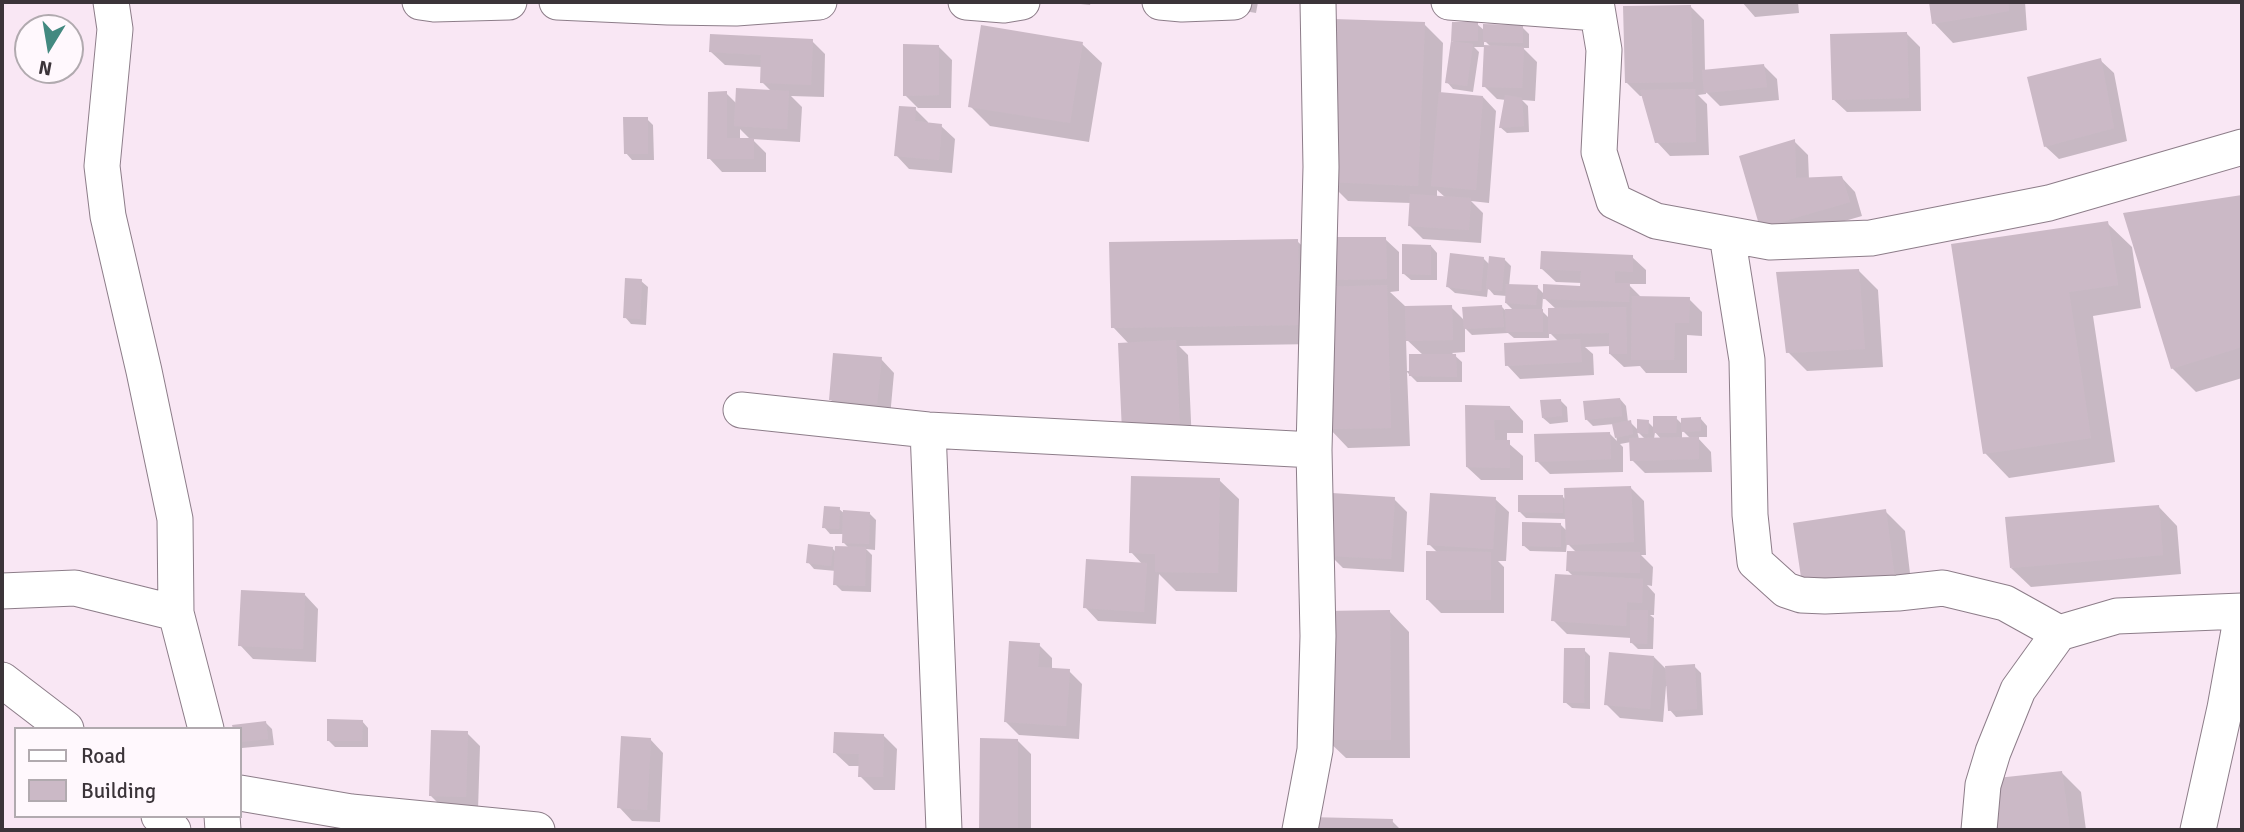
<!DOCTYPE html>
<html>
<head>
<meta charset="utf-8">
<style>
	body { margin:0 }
	#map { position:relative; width:2244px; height:832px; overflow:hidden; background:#f9e7f4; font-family:Signika,sans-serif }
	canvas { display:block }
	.frame { position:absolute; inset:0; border:4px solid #3b3439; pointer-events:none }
	.legend { position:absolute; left:14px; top:727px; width:228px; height:91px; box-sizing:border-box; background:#fff8fd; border:2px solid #b1aaaf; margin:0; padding:9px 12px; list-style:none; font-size:21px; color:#3b3439 }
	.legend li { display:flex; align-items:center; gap:14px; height:35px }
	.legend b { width:35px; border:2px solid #b1aaaf }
	.north { position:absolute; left:14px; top:14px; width:70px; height:70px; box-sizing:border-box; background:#fff8fd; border:2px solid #b1aaaf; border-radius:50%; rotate:191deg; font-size:19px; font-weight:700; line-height:28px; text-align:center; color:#3b3439 }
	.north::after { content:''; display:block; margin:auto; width:24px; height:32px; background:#438980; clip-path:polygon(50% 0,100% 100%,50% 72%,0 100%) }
</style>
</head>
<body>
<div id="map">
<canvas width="2244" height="832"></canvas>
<div class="frame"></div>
<ul class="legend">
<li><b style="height:9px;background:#fff"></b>Road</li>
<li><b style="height:19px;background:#cbb9c6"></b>Building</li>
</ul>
<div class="north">N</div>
</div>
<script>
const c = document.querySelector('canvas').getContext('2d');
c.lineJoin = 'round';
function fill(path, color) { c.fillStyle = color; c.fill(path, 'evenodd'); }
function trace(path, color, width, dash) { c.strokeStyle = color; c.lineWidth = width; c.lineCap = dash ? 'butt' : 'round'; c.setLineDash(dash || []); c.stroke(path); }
const shadow = new Path2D(`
	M1062,2H1091L1090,5Z
	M1193,2H1258L1256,13Z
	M1742,2H1798L1799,13L1755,17Z
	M1931,2H2025L2027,30L1953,43L1934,23Z
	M1691,7L1704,20L1705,71L1763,65L1777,79L1779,100L1720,106L1706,92V94L1698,95L1707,104L1709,155L1670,156L1657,142L1643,96H1640L1626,82Z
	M1424,24L1443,43L1441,94L1483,97L1496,111L1489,203L1471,201L1483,213L1481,243L1423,239L1409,225L1411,203L1348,201L1328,181ZM1437,190L1446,198H1437Z
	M1477,24L1485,31L1522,27L1529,34V48H1523L1537,62L1535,101L1522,100L1528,106L1529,132L1507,133L1500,127L1506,100L1497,99L1484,86L1491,47L1484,40V47H1474L1479,52L1473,92L1453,89L1447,82L1453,41Z
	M1907,34L1920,47L1921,111L1847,112L1833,99Z
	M812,41L825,54L824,97L791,96L802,107L800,142L752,139L766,153V172H722L709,158L726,93L737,104L772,92L762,82V67L725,65L711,52ZM740,129L751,140H740Z
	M1082,44L1102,63L1089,142L990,126L970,106Z
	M938,46L952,60L951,108H918L905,95Z
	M2100,60L2114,73L2127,141L2059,159L2045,146Z
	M915,109L928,122V124L941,126L955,139L952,173L909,169L896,155Z
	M647,119L653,125L654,160H632L626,153Z
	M1794,141L1808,155L1809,179L1842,178L1855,192L1862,216L1775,241L1762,228Z
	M2242,197V378L2196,392L2172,368L2126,214Z
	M2107,223L2132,247L2141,308L2093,316L2115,462L2009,478L1985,453L1953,246Z
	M1385,239L1399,252V291L1390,292L1405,306L1451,307L1465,321L1501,306L1506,311H1514L1506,303L1507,296L1494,295L1488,288L1487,297L1455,293L1448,287L1483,258L1490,265L1504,259L1511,266L1509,286L1537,287L1545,295L1582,287V283L1556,282L1542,269L1632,257L1646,270V284H1628L1642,298L1689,299L1702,312V336L1687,335V373H1646L1640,366L1624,367L1610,354V346L1585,347L1593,354L1594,375L1520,379L1507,365L1559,342L1549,332V338H1514L1508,333L1472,335L1465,328V352L1452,353L1462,362V382H1417L1407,372L1410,446L1348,448L1329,428L1338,288L1328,279ZM1543,297L1556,309L1550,319L1542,311ZM1406,339L1424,356L1410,371H1407Z
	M1297,241L1317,260L1318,344L1179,346L1188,355L1192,443L1137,445L1129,344L1113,327Z
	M1431,246L1437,253V280H1411L1404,274Z
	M1859,271L1878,290L1883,367L1807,371L1788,352Z
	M641,281L648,287L646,325L631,324L625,317Z
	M881,359L894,373L890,417L844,412L830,399Z
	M1620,399L1626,406L1628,422H1630L1638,430L1648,422L1654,428L1676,418L1683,425L1701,419L1707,426V437H1697L1711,452L1712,472L1645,473L1632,460L1631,442L1620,444L1623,447V472L1550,474L1537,461L1609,433L1617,441L1614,424L1593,426L1586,419ZM1682,430L1691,439H1682ZM1637,431L1645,439H1639ZM1655,432L1661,439H1654Z
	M1560,400L1567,407L1568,422L1550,424L1543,418Z
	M1467,407H1510L1523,421V433H1507V442L1523,456V480H1481L1467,467Z
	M1219,480L1239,499L1237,592L1176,591L1159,574L1156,624L1098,621L1085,607L1143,565L1131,552Z
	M1630,487L1644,501L1646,555H1641L1653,567L1652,586L1647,585L1655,594L1654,615H1650L1654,618L1653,649H1638L1631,642V638L1567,634L1553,620L1574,577L1568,571L1577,553L1567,543L1566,552L1530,551L1523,545L1560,524L1567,531V519L1526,518L1520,512L1563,497L1566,500Z
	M1394,499L1407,512L1404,572L1343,568L1330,555Z
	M1495,499L1509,512L1506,561H1498L1504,567V613H1441L1427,599L1438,553L1429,544Z
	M2158,506L2177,526L2181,574L2031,587L2011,568Z
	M839,509L845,514L869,513L876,520L875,550L866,549L872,555L871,592L842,591L835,584L836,571L814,569L808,562L832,548L837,553L849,548L843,542L844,534H830L824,527Z
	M1885,511L1905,531L1914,607L1824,610Z
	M305,595L318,609L316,662L253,659L240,645Z
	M1390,612L1409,632L1410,758H1346L1326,739Z
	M1039,645L1052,658V670L1069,671L1082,684L1079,739L1019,735L1005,721Z
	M1584,650L1590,656V709L1572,708L1565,702Z
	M1654,657L1668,671L1694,666L1701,673L1703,715L1676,717L1670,710L1668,686H1666L1663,722L1620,718L1606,704Z
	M362,721L368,728V747H335L328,740Z
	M265,722L272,729L274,745L242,748L240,746V729Z
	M467,733L480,746L478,810L444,809L431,796Z
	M883,735L897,749L895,790H874L860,776V766H849L835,753Z
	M650,739L663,753L660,822L632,821L619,807Z
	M1017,740L1031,754V830H983L981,828Z
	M2062,773L2081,792L2086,830H1998L1990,781Z
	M1392,821L1401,830H1310Z`);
const building = new Path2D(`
	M1929,2H2008L2009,11L1932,24Z
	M1691,5L1693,82L1625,83L1623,6Z
	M1334,19L1425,22L1418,186L1327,182Z
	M1452,22H1478V41H1451Z
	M1483,24L1523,25V43L1483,42Z
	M981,25L1083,42L1070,123L968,107Z
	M1907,32L1909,98L1832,100L1830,34Z
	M710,34L813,39L811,85L760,83L761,55L709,52Z
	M1451,41L1473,44L1467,86L1445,83Z
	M903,44L939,45V95L903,96Z
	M1484,45L1524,47L1522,88L1482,87Z
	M2101,58L2114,128L2044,147L2027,77Z
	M1764,64L1767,87L1704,93L1702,70Z
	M736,88L789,91L787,129L734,126Z
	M1695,89L1696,142L1655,143L1640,90Z
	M727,91V138H754V159H707L708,92Z
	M1439,92L1483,96L1476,190L1431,186Z
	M1505,95L1522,98L1524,126L1499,128Z
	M899,106L916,107L915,121L942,124L939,160L894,156Z
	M623,117H648V154H624Z
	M1795,139L1796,178L1842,176L1850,202L1760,228L1739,156Z
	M1410,194L1471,198L1469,230L1408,226Z
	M2242,195V347L2171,369L2123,213Z
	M2108,221L2118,285L2069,292L2091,438L1983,454L1951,244Z
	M1327,237H1386L1387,279L1327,280Z
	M1298,239L1300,325L1111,328L1109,242Z
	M1402,244L1431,245V275L1402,274Z
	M1541,251L1633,255V272L1615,271V283H1630L1629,302L1543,299V284L1580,286L1581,271L1540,269Z
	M1450,253L1484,257L1481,291L1446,287Z
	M1489,256L1505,258L1502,291L1486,289Z
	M1859,269L1865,349L1786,353L1776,272Z
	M625,278L642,279L640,319L623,318Z
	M1506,284L1538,285L1536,305L1505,303Z
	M1387,285L1391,428L1327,429L1323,287Z
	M1632,296L1690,297L1689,323H1675L1674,360H1631Z
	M1452,305L1453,340L1406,341L1405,306Z
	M1502,305L1504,327L1464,329L1462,307Z
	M1626,307L1627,354H1609V333L1548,334V308Z
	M1505,309H1543V332H1506Z
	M1580,339L1582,362L1505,366L1504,343Z
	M1176,340L1180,430L1122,432L1118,343Z
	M833,353L882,357L877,404L829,400Z
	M1409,354H1456L1457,377L1409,376Z
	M1620,398L1622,416L1585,420L1583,401Z
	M1561,399L1562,416L1542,418L1540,400Z
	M1465,405L1510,406V420H1494L1495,440H1510V468L1466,467Z
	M1653,416H1677L1676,433H1653Z
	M1701,417V431L1681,432V418Z
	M1637,419L1649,420L1648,434L1637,433Z
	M1631,420L1633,434L1615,438L1612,424Z
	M1610,432L1611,459L1535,462L1534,434Z
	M1699,437V459L1630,461L1629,438Z
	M1131,476L1220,478L1218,573L1155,572V554L1129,553Z
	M1631,486L1634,542L1566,545L1564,488Z
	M1332,493L1395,497L1391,559L1328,556Z
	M1430,493L1496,497L1493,549L1427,545Z
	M1518,495H1563V513L1518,512Z
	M2159,505L2163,555L2010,568L2005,517Z
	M824,506L840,507L839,529L822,528Z
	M1886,509L1896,588L1803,591L1793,523Z
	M843,510L870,512L869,544L842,543Z
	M1522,522L1561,523V547L1522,546Z
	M808,544L833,547L831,566L806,563Z
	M835,546L866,547L865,586L833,585Z
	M1426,551L1491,552V600H1426Z
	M1567,551L1640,552V573L1566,571Z
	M1086,559L1147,563L1144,612L1083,608Z
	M1555,574L1643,579L1642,603L1627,602L1626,626L1551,621Z
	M241,590L305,593L303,649L238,646Z
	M1390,610L1391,740H1324L1323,611Z
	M1630,610H1648L1647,644L1630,643Z
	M1009,641L1040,643L1038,667L1070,669L1066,726L1004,722Z
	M1564,648H1585L1584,703H1563Z
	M1609,652L1654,656L1650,709L1604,705Z
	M1695,664L1697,709L1668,711L1665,666Z
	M327,719L363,720L362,741H327Z
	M266,721L268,739L240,742V729H233L232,725Z
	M431,730L468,731L466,797L429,796Z
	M834,732L884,734L883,777H858L859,754L833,753Z
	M621,736L651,738L647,810L617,808Z
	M980,738L1018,739V829H979Z
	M2062,771L2070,830H1997L1988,779Z
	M1308,817L1393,819L1392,830H1308Z`);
const street = new Path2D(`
	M111,2L115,29L102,166L108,216L144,371L175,519L176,613L206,729
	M420,2L434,4L509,2
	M557,2L668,7L736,8L819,2
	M966,2L1004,5L1022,2
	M1160,2L1182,4L1234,2
	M1449,2L1597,13
	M1596,2L1604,50L1599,152L1614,201L1656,221L1770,242L1871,238L2049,203L2242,147
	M1727,235L1747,360L1750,515L1755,562L1786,590L1801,595L1825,596L1898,593L1943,588L2005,603L2059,633
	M741,410L928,430L1314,450
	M928,430L944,830
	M2,591L75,588L176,613
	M2,680L66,729
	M240,793L351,812L537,830
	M159,816L173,830
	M222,816L223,830
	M1300,830L1315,750L1318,636L1314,450L1321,167L1318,2
	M1979,830L1983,785L1993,752L2018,690L2059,633L2117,616L2242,611
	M2198,830L2225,708L2242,614`);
fill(shadow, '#0003');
fill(building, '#cbb9c6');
trace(street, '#8d7d89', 37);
trace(street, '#fff', 35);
</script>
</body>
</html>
